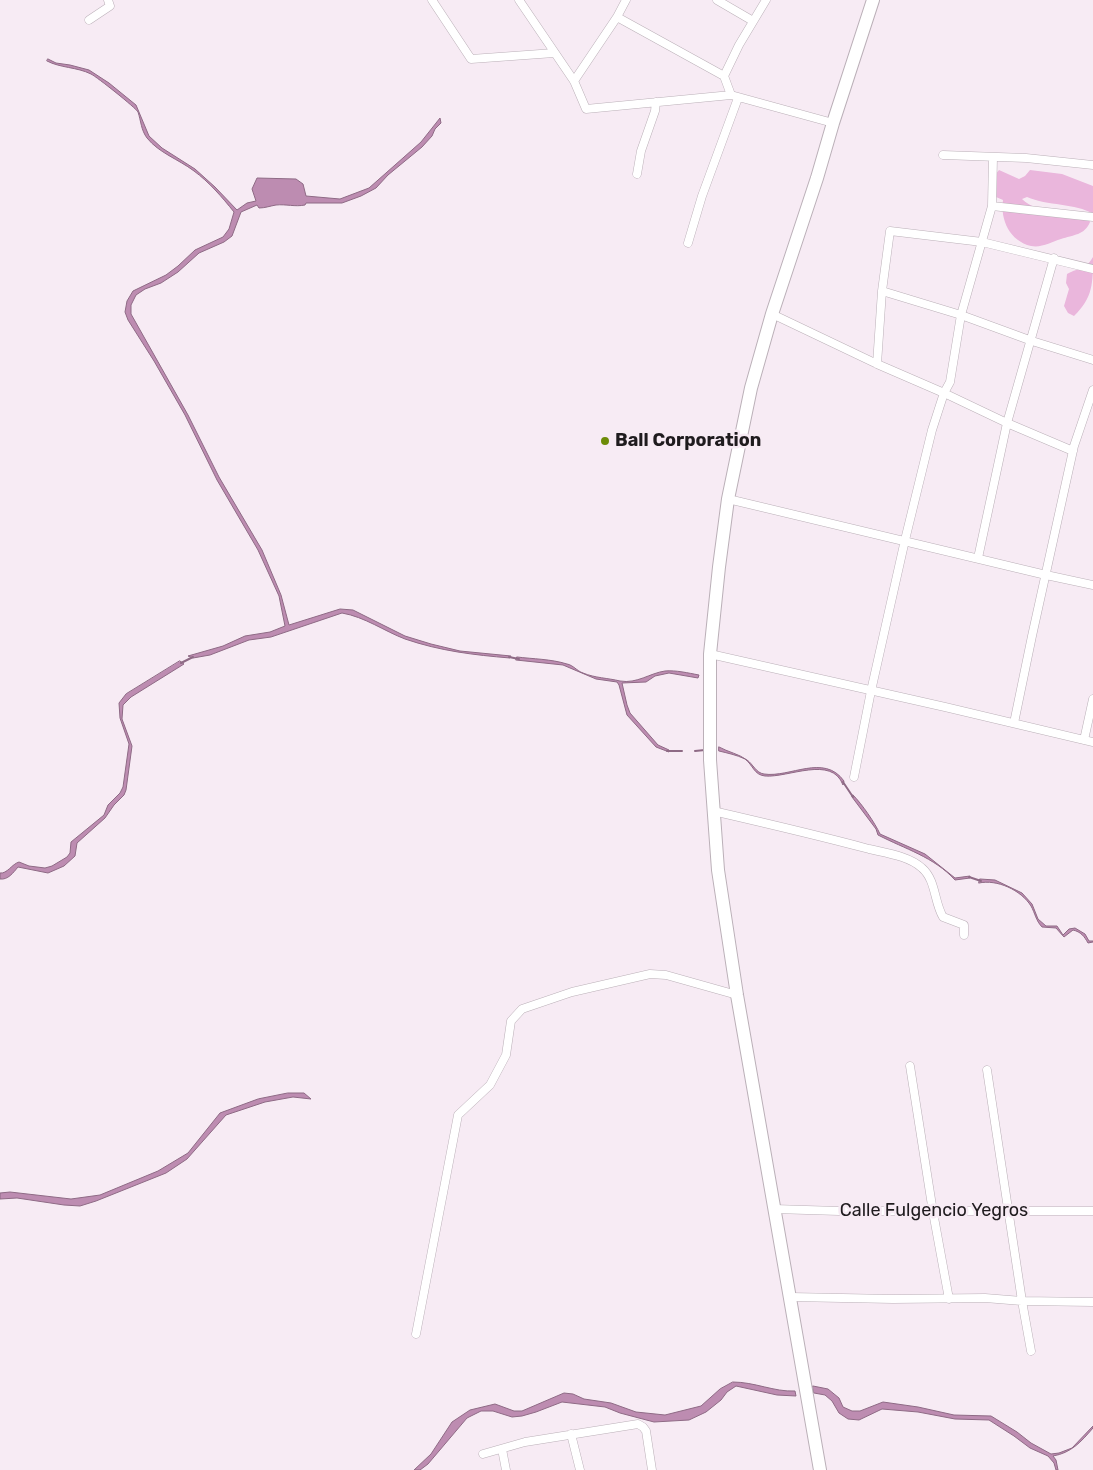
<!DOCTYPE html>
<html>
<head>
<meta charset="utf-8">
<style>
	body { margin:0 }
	canvas { display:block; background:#f7ebf4 }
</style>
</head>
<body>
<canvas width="1093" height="1470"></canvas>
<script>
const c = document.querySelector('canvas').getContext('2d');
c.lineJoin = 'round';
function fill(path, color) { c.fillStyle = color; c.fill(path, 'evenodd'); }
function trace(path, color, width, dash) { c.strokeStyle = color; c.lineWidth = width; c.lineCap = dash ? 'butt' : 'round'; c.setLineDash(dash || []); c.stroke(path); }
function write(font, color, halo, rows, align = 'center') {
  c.font = font + ' Rubik,sans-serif'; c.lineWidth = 5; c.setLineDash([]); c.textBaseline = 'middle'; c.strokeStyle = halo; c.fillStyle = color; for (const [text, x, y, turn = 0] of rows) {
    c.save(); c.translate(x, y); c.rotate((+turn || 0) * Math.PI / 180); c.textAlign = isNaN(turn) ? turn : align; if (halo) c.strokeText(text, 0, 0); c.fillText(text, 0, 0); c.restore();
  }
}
const green = new Path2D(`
	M999,170L1019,179L1025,176L1030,170L1062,174L1093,186V214C1076,203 1047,206 1027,197L1022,199C1038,214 1066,214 1087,217L1090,222C1085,235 1073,235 1061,239C1051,242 1042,248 1031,246C1010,241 1000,220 1003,200L996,197L991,180Z
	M1093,257C1093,283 1093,298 1074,316L1068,313L1064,306L1069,289L1066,283L1067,274C1081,266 1083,273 1093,257Z`);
const water = new Path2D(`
	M48,59L56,63L70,65L89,70L109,83L136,105L149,136L162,148L195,169L215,187L237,210L247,203L256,201L252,189L257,178L296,179L303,184L306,196L340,199L369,188L421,142L440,118L441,123L435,129L432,136L422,147L388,175L376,188L361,196L342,203H306L305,205C295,207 286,204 276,205C270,206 265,208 259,208L257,205L241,212L232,236L224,242L199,253L178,272L161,283L145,289L136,295L131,305V314L188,415L219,477L262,550L281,595L289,625L340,609L353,610L405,636L431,644L460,651L511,656L510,658C474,655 440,651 405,639C384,631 365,617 342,613L271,637L249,640L210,655L193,658L188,656L223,646L245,636L270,632L285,626L279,596L258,550L217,480L185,415L154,361L128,320L125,312L127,301L133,291L166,275L178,266L195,250L223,237L229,229L234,212C222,197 209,182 194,171C178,159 159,153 147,138C141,130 141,121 138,112C136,108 97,77 91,74C77,67 60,68 47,61Z
	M517,657C533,659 551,659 567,664C573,665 577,671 583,673C595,678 608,678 620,681C637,684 650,673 665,671C676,670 688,673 699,675L698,678L669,673L655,676L646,682L622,683L627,705L630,713L658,745L669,750V752L656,747L627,715L619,685L617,682L596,679L563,665L516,660Z
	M180,661L184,664L131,697L123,705L122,719L132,746L126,790L124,795L114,805L105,818L77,843L75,856L64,866L48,873L18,867C13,873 8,880 0,879V873C7,874 12,864 19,862L29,866L45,868L52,866L67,857L70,853L71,842L104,815L108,805L120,793L123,787L129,744L120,718L119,703L126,694Z
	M719,747C728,752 739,754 747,760C753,764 756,773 764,774C790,778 824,753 844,781L843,785C832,755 788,778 765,776C754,775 753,765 745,759C737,755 727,753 719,751Z
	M853,795C862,804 875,823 880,834L925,854L955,878L970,876V878L955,880C934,857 905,849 878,835L876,829L852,797Z
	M980,879L995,880L1022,893L1032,904L1038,919L1046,926H1057L1063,935L1069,929L1075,928L1085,934L1089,941H1093V942L1088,943C1084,936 1081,932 1073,930L1064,937L1056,928L1042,927C1036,921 1035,913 1031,906C1021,890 997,879 979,883Z
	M288,1093H304L311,1099L293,1097L265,1102L226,1115L187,1159L166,1173L96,1201L80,1206L64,1205L17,1198L0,1199V1193L10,1192L71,1199L100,1195L158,1171L188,1153L220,1113L258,1099Z
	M733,1382C755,1382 774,1392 795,1391L796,1396L777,1395L736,1386L727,1392L721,1400L706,1412L689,1420L654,1422L620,1413L605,1407L562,1402L536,1412L522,1416L512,1417L493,1411H481L467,1418L428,1464L420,1470H414L431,1454L452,1422L470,1410L495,1404L514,1411H522L564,1393L573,1394L584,1399L611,1403L636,1412L665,1415L701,1406L720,1389Z
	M813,1386L828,1389L839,1398L843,1407L852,1411H860L883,1402L918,1407L954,1415L991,1416L1017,1432L1031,1443L1051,1454L1059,1453L1072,1448L1093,1426V1428C1081,1442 1071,1453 1053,1456L1056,1460L1058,1470H1056L1054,1463L1048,1456L1030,1448L1014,1436L989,1420L955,1419L918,1412L882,1409L859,1420L848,1419L839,1413L832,1401L825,1395L814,1393Z`);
const stream = new Path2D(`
	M509,657L519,659
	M181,663L193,657
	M667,751H682
	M695,751L705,750
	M843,782L853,797
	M969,877L981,881`);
const minor = new Path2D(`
	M432,0L471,59L554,53
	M519,0L574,81L586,109L731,95
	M717,0L753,21
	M766,0L739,45L724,76L731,95L833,123
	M617,17L724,76
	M89,20L110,6L108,0
	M574,81L617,17L626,0
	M943,155L1026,158L1093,165
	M637,174L641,151L655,111L656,102
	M992,206L1093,217
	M688,243L702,196L738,98
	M882,291L961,315L1032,341L1093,360
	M772,314L877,364L944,393L1007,423L1073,451
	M877,364L882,291L890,231L982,242L1093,269
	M728,499L1046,575L1093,585
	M978,558L1007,423L1054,258
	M710,654L945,707L1093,742
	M1014,723L1032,636L1074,446L1093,390
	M1084,740L1093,699
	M854,777L871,691L905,540L932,430L944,393L950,382L961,315L992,206L993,157
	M713,811C765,823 817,835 869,849C886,853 909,856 922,868C936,880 934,902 943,917L964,925V935
	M910,1066L933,1212L949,1299
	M987,1070L1022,1301L1031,1351
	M774,1209L839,1211H1093
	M791,1297L893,1299L985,1298L1022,1301L1093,1302
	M416,1334L458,1115L490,1085L506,1055L511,1021L522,1009L572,992L650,974L666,975L737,995
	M571,1434L580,1470
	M502,1449L506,1470
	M483,1454L525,1442L638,1424L643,1427L646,1431L652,1470`);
const trunk = new Path2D(`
	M820,1470L737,995L718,870L710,760V654L719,567L728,499L751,388L772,314L817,178L833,123L873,0`);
const markers = [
	[605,441,5,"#6d8b07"]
];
const poiNames = [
	["Ball Corporation",615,441]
];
const streetNames = [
	["Calle Fulgencio Yegros",934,1211]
];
fill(green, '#eab6dc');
fill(water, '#bd8cb1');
trace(water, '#8e6a85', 1);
trace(stream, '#8e6a85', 2);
trace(minor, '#bbb0b8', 9);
trace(trunk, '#bbb0b8', 14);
trace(minor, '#fff', 8);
trace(trunk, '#fff', 12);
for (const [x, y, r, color] of markers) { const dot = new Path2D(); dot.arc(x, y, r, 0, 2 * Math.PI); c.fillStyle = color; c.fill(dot); trace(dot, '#f7ebf4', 2); }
write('bold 18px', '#1f1b1e', '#f7ebf4', poiNames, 'left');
write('18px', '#1f1b1e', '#f7ebf4', streetNames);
</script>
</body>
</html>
